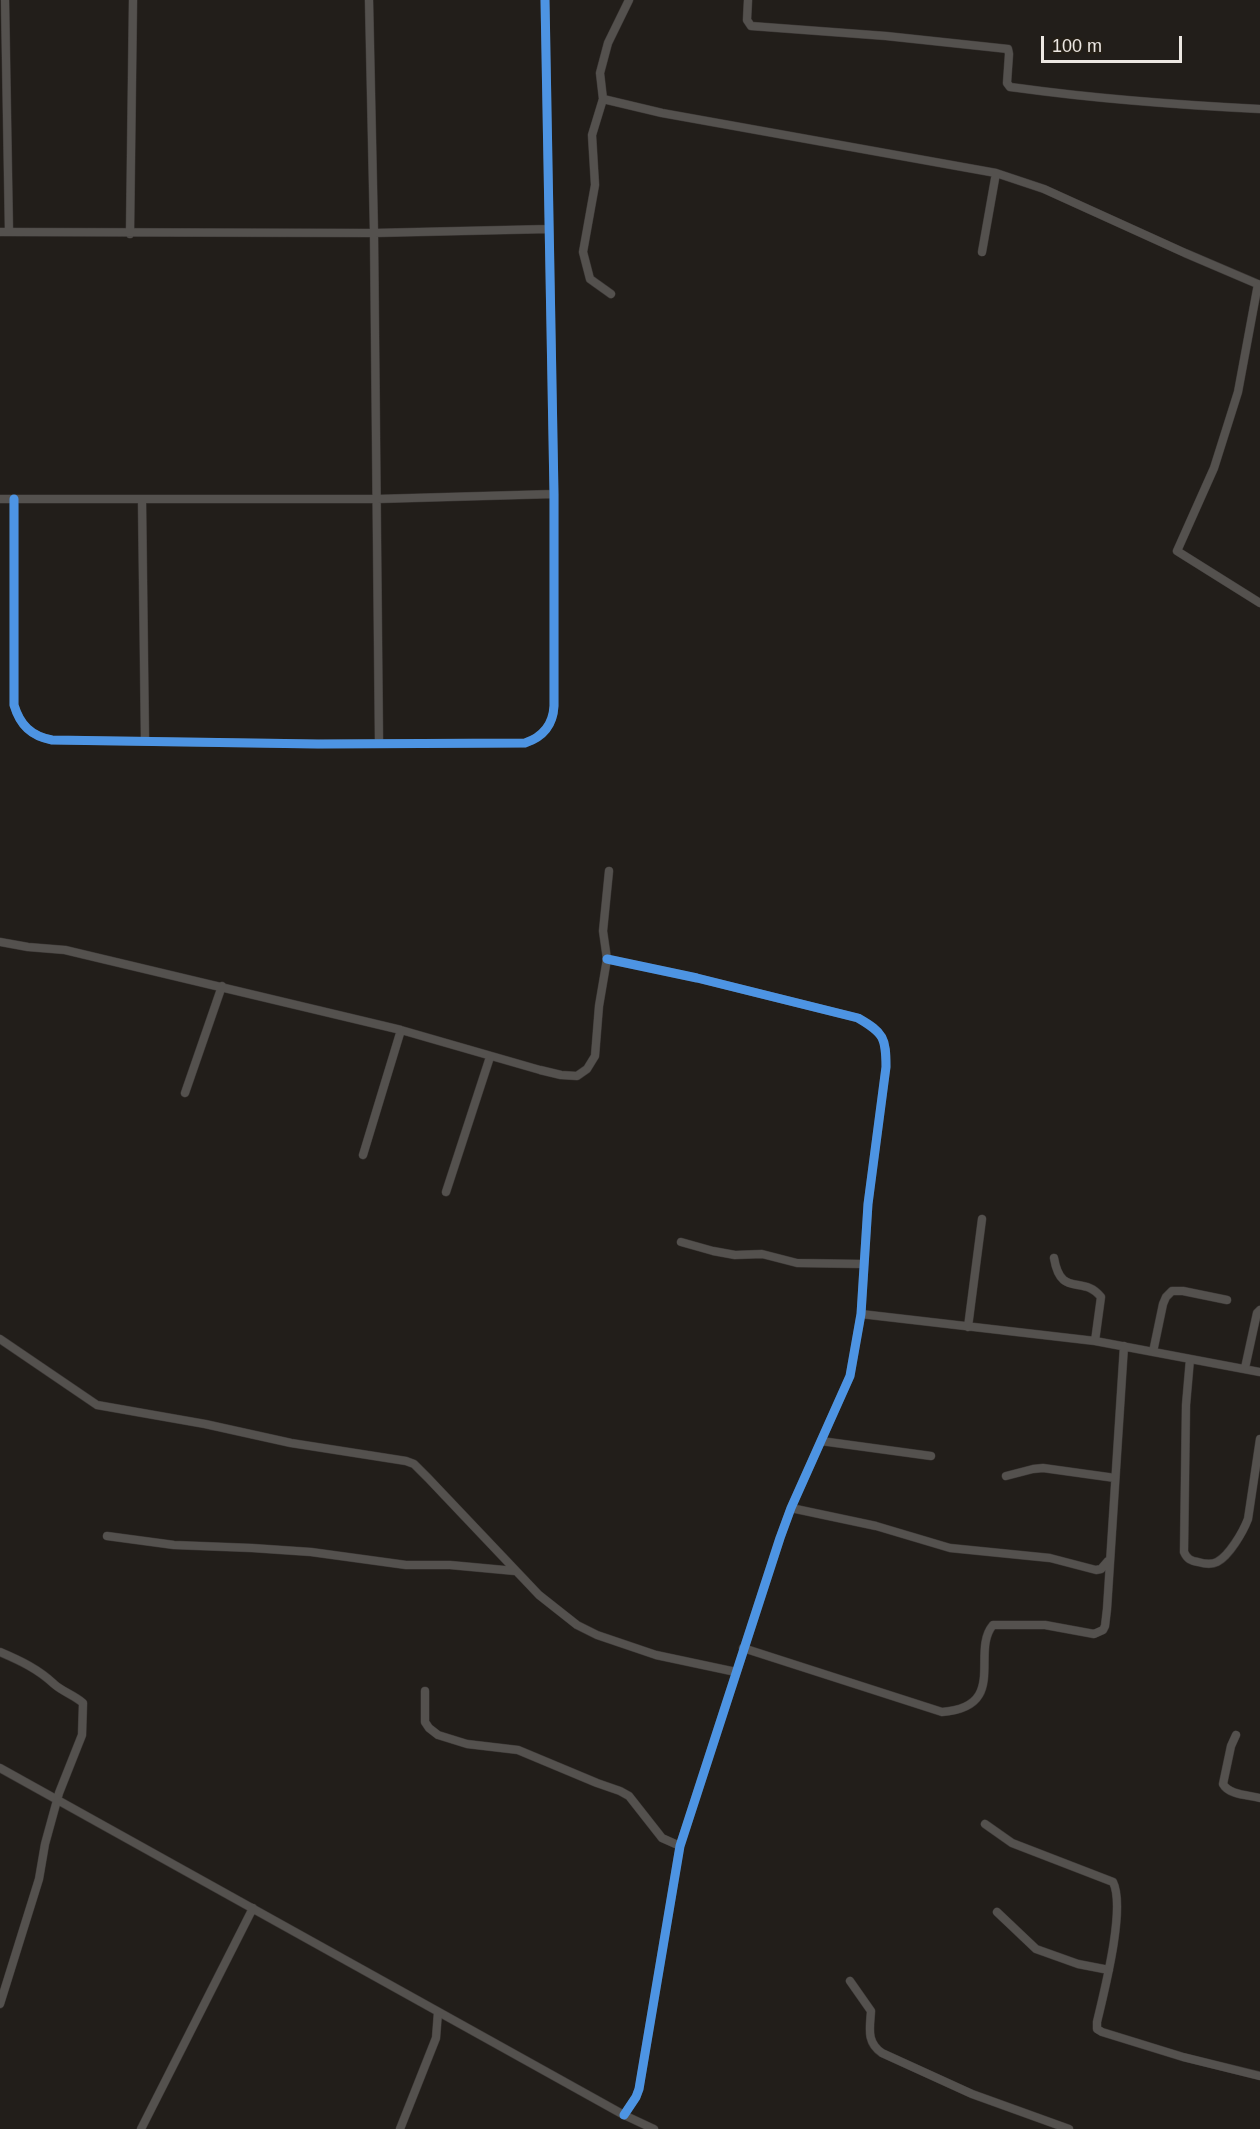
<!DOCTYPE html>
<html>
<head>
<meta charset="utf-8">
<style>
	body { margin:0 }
	#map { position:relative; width:1260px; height:2129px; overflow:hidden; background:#221e1a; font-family:Helvetica,sans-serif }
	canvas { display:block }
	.scale { position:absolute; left:1041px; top:36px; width:141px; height:27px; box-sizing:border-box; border:3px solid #ece7e2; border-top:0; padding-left:8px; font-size:18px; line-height:21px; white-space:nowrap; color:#ece7e2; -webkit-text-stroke:4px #251f16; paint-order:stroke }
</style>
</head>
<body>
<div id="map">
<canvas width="1260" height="2129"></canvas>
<div class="scale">100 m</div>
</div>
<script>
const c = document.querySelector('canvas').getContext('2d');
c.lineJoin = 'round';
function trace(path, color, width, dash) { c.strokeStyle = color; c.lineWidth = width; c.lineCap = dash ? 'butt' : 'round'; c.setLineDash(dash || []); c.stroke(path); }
const minor = new Path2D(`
	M5,0L9,232
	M369,0L374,233L379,742
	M748,0L747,20L751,26L886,36L1008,49L1009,54L1007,83L1010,87L1018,88C1098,99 1179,105 1260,109
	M603,99L662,113L996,173
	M0,232L374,233L549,229
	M130,234L133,0
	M982,252L996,173L1044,189L1185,253L1260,285
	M1258,284L1238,392L1214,468L1177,551L1260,603
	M611,294L590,279L583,252L595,185L592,135L603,99L600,73L608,43L629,0
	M0,499H377L554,494
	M14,499V705C20,725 31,736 52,740L318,744L525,743C543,737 553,725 554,706V494L545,0
	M142,500L145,741
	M0,942L28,947L65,950L401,1030L540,1070L561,1075L577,1076L587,1069L595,1056L599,1006L607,959L603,931L609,871
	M607,959L697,978L858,1018C884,1033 886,1038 886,1067L868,1204L861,1314L850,1376L791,1508L780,1538L680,1846L639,2089L636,2097L624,2115
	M185,1093L222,986
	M363,1155L401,1030
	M446,1192L490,1057
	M681,1242L713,1251L735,1255L762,1254L797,1263L864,1264
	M1054,1258C1061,1299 1083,1274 1101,1297L1095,1341
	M861,1314L1095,1341L1260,1372
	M968,1327L982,1219
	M0,1339L97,1405L205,1424L291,1443L406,1461L414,1464L428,1478L539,1595L577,1625L597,1635L656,1655L736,1672
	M1153,1352L1163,1304L1166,1297L1172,1291H1183L1227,1300
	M1190,1359L1186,1405L1184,1552C1187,1559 1191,1561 1198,1562C1205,1564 1211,1565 1217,1562C1229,1556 1243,1532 1248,1519L1260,1439
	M1245,1368L1257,1313L1260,1310
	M821,1441L931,1456
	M1006,1476L1033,1469L1043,1468L1115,1478
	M791,1508L876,1526L950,1548L1050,1558L1096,1570L1101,1569L1108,1561
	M107,1536L174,1545L252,1548L311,1552L406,1565H450L515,1571
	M743,1648L942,1712C1009,1707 970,1652 993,1625H1045L1094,1634L1103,1630L1105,1626L1107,1609L1124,1346
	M0,1652C21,1661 38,1669 54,1684C63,1692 74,1695 83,1703L82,1735L59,1793L45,1844L39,1879L0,2004
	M425,1691V1722L429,1728L438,1735L467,1744L518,1750L597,1783L620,1791L629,1796L662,1838L680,1846
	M1236,1735L1231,1746L1223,1784C1229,1795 1248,1795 1260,1798
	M0,1768L624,2115L654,2129
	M985,1824L1012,1843L1113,1882C1126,1908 1104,1992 1097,2022V2029L1102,2032L1183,2057L1260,2076
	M997,1912L1036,1949L1078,1964L1109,1970
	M850,1981L871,2011C870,2028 866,2042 882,2053L972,2094L1069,2129
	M141,2129L253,1908
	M400,2129L436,2038L438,2012`);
const cycleway = new Path2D(`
	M14,499V705C20,725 31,736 52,740L318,744L525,743C543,737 553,725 554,706V494L545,0
	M607,959L697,978L858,1018C884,1033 886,1038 886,1067L868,1204L861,1314L850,1376L791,1508L780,1538L680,1846L639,2089L636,2097L624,2115`);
trace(minor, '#3c3836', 9);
trace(minor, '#54514e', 8);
trace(cycleway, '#4d94e3', 9);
</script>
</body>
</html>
